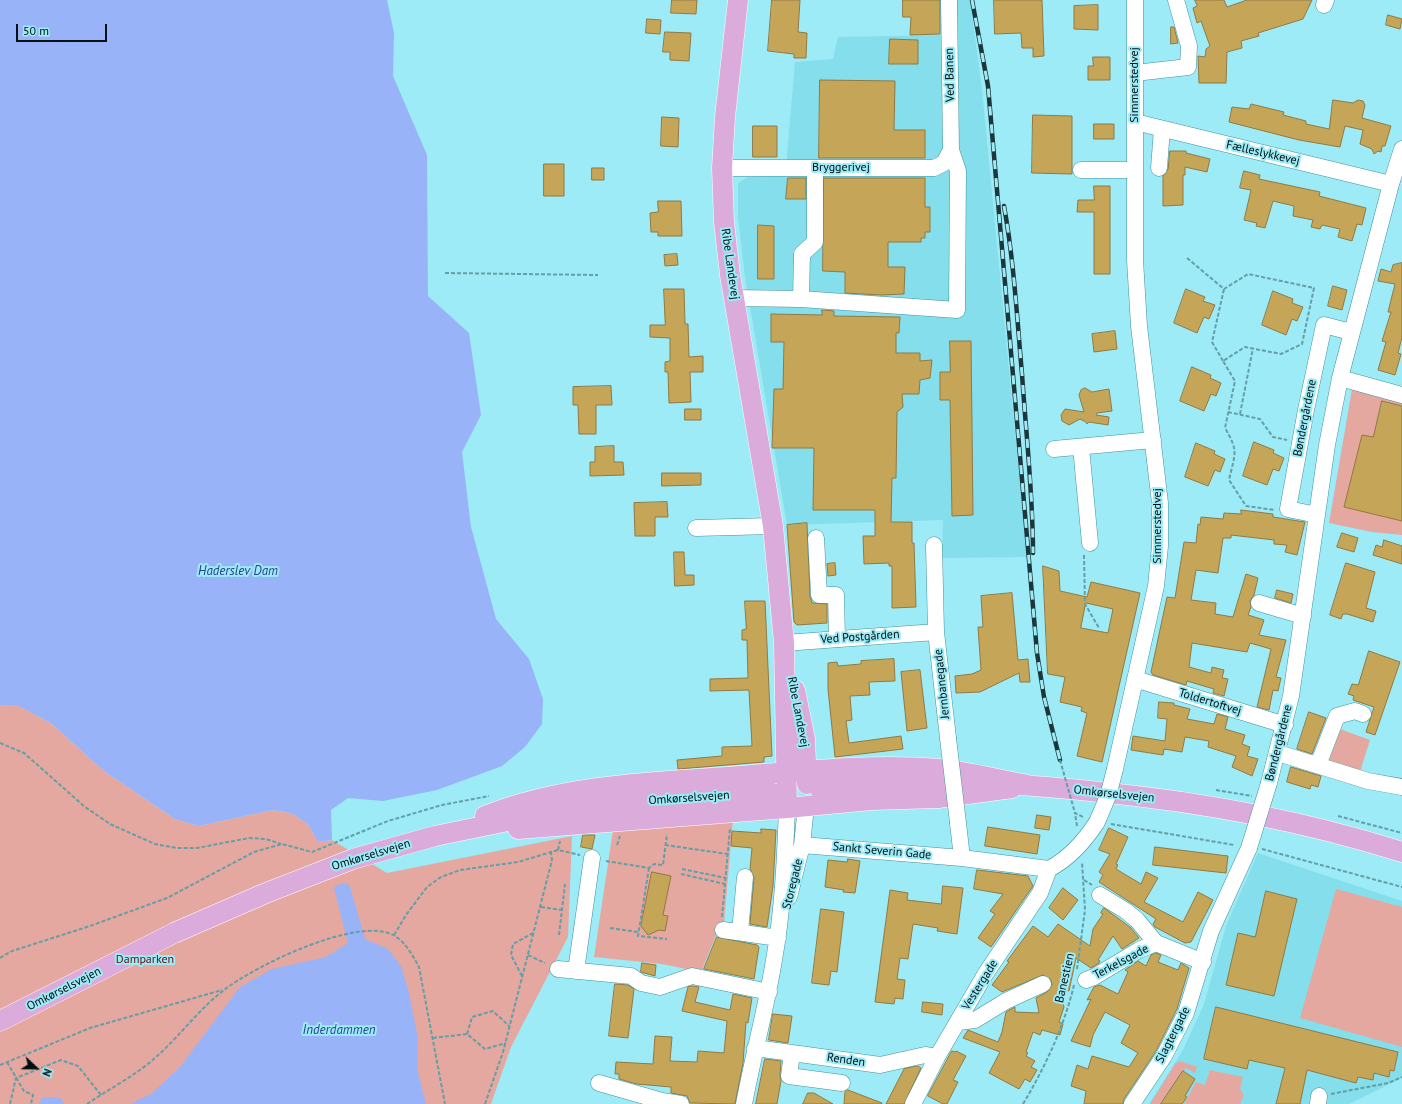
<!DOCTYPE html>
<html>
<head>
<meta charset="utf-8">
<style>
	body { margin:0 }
	#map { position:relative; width:1402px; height:1104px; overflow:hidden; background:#9cebf6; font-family:"PT Sans",sans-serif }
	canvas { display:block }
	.north { position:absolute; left:16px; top:1048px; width:40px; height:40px; -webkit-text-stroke:3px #9cebf6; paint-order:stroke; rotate:112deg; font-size:11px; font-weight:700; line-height:16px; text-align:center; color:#000f12 }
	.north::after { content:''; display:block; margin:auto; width:14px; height:18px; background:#000f12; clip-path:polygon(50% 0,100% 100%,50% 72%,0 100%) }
	.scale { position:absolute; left:16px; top:24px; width:91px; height:18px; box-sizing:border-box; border:2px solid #000f12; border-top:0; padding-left:5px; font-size:12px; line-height:14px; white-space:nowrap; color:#000f12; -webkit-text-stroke:3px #9cebf6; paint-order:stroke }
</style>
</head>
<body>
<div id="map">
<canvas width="1402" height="1104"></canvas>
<div class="north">N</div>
<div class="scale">50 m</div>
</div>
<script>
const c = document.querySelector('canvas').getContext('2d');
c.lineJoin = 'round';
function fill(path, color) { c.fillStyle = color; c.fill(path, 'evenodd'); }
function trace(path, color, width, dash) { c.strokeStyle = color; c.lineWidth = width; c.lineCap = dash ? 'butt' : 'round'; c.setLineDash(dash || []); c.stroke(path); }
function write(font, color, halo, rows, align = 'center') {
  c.font = font + ' "PT Sans",sans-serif'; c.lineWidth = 4; c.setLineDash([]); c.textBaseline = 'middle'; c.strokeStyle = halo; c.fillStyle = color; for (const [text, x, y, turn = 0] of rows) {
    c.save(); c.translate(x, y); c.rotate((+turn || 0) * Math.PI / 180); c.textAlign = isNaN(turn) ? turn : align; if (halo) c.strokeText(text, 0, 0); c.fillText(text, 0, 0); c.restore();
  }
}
const built = new Path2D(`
	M955,0H970L982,89L1027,557L942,558L943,520L787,525L745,277L738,217V183L748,177L788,175L787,156L795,62L833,59L838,37L945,35Z
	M1258,853L1402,901V1078L1349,1104H1149L1183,1050L1204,1004L1226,926Z`);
const green = new Path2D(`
	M1352,389L1402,403V535L1372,532L1329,523Z
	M0,705L19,706L51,723L104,771L175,819L199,826L272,810L291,813L308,824L318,842L332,840L387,873L572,836L568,937L511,1047L491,1104H0Z
	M1340,729L1370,740L1359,775L1328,764Z
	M733,819L723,935L717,933L701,972L662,964L594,957L613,830Z
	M1336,889L1402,907V1047L1300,1018Z
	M1180,1061L1197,1067L1195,1073L1186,1068L1161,1104H1150L1175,1064Z
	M1210,1070L1243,1077L1240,1089C1245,1094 1243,1098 1240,1104H1184L1196,1082L1205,1085Z`);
const water = new Path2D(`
	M0,0H387L394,33L393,76L427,155L428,296L469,333L481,415L462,452L471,527L496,619L529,659L543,699L542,724L525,747L502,766L437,790L383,801L348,798L331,810L332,840L318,842L308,824L291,813L272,810L199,826L175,819L104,771L51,723L19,706L0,705Z
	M344,883L349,885L351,890L365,939L388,949L401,966L409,993L418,1038L417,1068L426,1104H130L151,1094L180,1067L240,987L272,969L326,957L348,943L334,888L335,886Z
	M51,1097L60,1098L65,1104H39L42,1098Z`);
const building = new Path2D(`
	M672,0H697L696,14L671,13Z
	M772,0H800L798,32L807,33L806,58H794V54L768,51Z
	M903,0H940V34L910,35L911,17H903Z
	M994,0H1042L1044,56L1033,57V48H1022L1021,33L995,34Z
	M1195,0H1224L1227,7L1247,0H1312L1303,19L1258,33L1259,36L1241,41L1242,48L1227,52L1226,83H1199L1198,56L1205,57L1206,49L1210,46L1201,21L1197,23L1193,8L1197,6Z
	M1098,5V30L1074,29V6Z
	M1388,15L1402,19L1400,29L1386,25Z
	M647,19L661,20L660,34L646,33Z
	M1171,27H1174L1178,43L1171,44Z
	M665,32L691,33L689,61L670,60V52H663Z
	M890,39L918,40V64H889Z
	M1093,57H1110V80H1088V66H1093Z
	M820,80L895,81L894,130H925V158H819Z
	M1333,100L1353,103L1358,100L1363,101L1365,105L1362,118L1391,126L1385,146H1382L1381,152L1378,151L1374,154L1372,149L1360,144L1363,130L1345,126L1340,147L1299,140L1229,122L1232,107L1249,109L1251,104L1284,112L1283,115L1306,121V124L1329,129Z
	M1033,115L1072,116V174L1032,173Z
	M662,117L679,118L678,147L661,146Z
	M1094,124H1114V139H1094Z
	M753,126H777V157H753Z
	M1170,151H1186V153L1210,159L1207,172L1185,167V175H1183V205L1163,206V176L1168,169Z
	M544,164H564V196H544Z
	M592,168H604V180H592Z
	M1244,171L1260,175L1259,179L1320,192L1319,196L1366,208L1362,225L1357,224L1352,241L1338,237L1340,229L1322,225L1320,229L1311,227L1313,220L1293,216L1294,206L1273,201L1265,228L1256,226L1257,223L1244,220L1251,190L1240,188Z
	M788,178H806V199H786Z
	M824,178H925V207H930V232H925V238H921V242H888V267H905L904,294L881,295L845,293V272L823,271Z
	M1094,186H1110V274H1094V212H1077L1078,200H1094Z
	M658,201H681L682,236H658V232H651L650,213L658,212Z
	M758,225L774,226V279H758Z
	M677,254L678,265L665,266L664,255Z
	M1402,263V337L1398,353L1401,354L1395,375L1378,370L1386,342L1382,341L1391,312H1388L1395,284L1378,281L1381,269L1391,272L1393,265Z
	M1333,286L1347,290L1342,310L1328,306Z
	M664,289H684L685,324H688L689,357L703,356V372H690L691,402L669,403L668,372H665V362L670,361V338L650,337V325H665Z
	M1186,289L1205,297L1203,301L1215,305L1209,319L1204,317L1197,333L1174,323Z
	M1273,291L1293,299L1292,303L1303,307L1297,321L1292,319L1286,335L1262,325Z
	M822,310L834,311V316L900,317L899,333H896V353H920V361L932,360L930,378L920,380L919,394H902L903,407L897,412L896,478H892L891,522H912V543H914L916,607L892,608V566H889V563L864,564L863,536H875V510H813L814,448H772L774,389H783L784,342H771V314L822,315Z
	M1115,331L1117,349L1094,352L1092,334Z
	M950,341H971L973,515L952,516L950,400H940V372H950Z
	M1192,367L1211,375L1210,378L1221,383L1216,396L1211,394L1204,411L1180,401Z
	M611,386L612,405H596V434H579L578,405H573V387Z
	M1085,388L1092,392L1109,389L1112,411L1097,413L1096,415L1109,417L1108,425L1089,422L1087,424L1086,422L1080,419L1069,425L1062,421L1061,415L1065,409L1084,412L1079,395L1081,390Z
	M1382,401L1402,406V521L1344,507L1362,435L1373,437Z
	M685,409H701V420H685Z
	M1254,442L1274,450L1273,453L1284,458L1279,471L1273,469L1267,485L1243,476Z
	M1196,443L1215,451L1214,454L1225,459L1220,472L1215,470L1208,486L1185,477Z
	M614,446V462H623L624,475L590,476V462H595V447Z
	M662,473H701V485L662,486Z
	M667,502L668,517H655V536H635L634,503Z
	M1241,510L1273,514V517L1305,522L1297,555L1285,552L1287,545L1274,544V540L1231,535V538H1223L1218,573L1196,570L1191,600L1216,603L1215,614L1233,617L1246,574L1258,578L1254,595L1250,601L1251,607L1248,615L1264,620L1259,635L1286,640L1276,677L1281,678L1278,691L1273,690L1269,710L1257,707L1271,649L1250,643L1247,652L1192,643L1189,667L1211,673L1212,667L1224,670L1222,678L1228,679L1224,696L1213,693L1214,689L1187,681L1186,685L1153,675L1151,672L1167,597L1175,598L1184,542L1196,543L1198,524L1200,525L1201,517L1223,519L1224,513L1241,514Z
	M807,523L810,596L812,603L827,604V623L797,625L794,622L787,525Z
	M1342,533L1358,538L1354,552L1337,547Z
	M1384,540L1402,546V564L1373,555L1376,545L1382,547Z
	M674,552H684L685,575H694V585L675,586Z
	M835,563L836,575L828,576L827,564Z
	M1346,563L1375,572L1366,608L1376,611L1373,622L1347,614H1343L1341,619L1330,615Z
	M1043,566L1059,571L1060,591L1087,597L1091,582L1140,593L1102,762L1077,756L1087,713L1081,711L1082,707L1060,702L1065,677L1048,674ZM1086,603L1113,609L1108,633L1081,628Z
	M1277,590L1293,594L1291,603L1275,598Z
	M1012,593L1018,660L1028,659L1030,682H1020L1019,673L980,692L956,693L955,676L972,674L981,670L978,627H983L981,596Z
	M745,601H765L772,756L764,757V762L678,769L677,760L722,756V747L752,746L749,690L710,691V679L748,678L747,640H742V630L746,629Z
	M1369,651L1400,662L1375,735L1366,732L1374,707L1353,700L1354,696L1348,694L1352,684L1358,685Z
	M894,659L895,681L869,682L870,695L850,696L852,720L846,721L849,743L901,736L903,749L835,757L828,689V663L837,662L838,666L861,664V661Z
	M920,670L927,728L907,731L901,672Z
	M1159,702L1174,703V705L1190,709L1187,719L1214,724L1217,714L1228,717L1225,729L1245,735L1242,744L1250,747L1247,756L1258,759L1252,776L1232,767L1236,756L1208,747L1209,741L1185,737L1182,752L1164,749L1163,755L1131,750L1133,736L1165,741L1167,719L1158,718Z
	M1309,712L1326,718L1312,754L1297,749Z
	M1291,767L1321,776L1318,787L1311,785L1310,789L1287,782Z
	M1037,815L1051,817L1049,830L1035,828Z
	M988,827L1040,835L1037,854L985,846Z
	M1109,828L1128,837L1116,864L1118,865L1116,869L1141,884L1146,872L1158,878L1144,902L1183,922L1198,892L1213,900L1191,942L1185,943L1155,927L1153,924L1156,919L1099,882L1103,875L1099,872L1110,854L1099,850Z
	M761,829L776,830L773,886L767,927L750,924L754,878L750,869L752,848L731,846L732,831L761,833Z
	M583,835H595L592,849L581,847Z
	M1155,847L1228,856L1226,873L1153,865Z
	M848,859L860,861L855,893L843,892L844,890L825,887L828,860L847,862Z
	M977,870L1028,876L1033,886L991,947L978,938L995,914L990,911L1003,894L974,889Z
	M652,872L671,876L663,915L668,916L665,931L659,930L648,935L641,926Z
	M943,886L963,888L957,934L937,931L938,928L913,924L908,959L900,958L897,979L905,980L903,999L895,998L894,1004L875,1002L890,890L908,893L907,900L941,904Z
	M1063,888L1078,900L1063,920L1049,908Z
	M1266,891L1297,899L1274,996L1226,985L1238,933L1255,937Z
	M1104,908L1130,927L1139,938L1122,949L1113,936L1098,960L1100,961L1099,963L1091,968L1076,958L1069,991L1060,989L1064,1007L1059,1022L1063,1024L1060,1035L1042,1030L1040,1035L1033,1032L1026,1052L1028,1053L1026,1056L1035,1061L1031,1067L1037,1070L1030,1082L1025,1079L1019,1089L989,1073L1000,1052L963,1038L968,1030L998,1042L1002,1032L1006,1012L1015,1007V1012L1039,1013L1036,998L1047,992L1052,985L1051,980L1043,975L1002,992L992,985L1009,962L1007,961L1033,926L1048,937L1058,924L1090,946L1093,929L1103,914L1101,913Z
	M821,909L844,912L837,972L831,971L829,985L812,983Z
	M717,937L757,945L759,947L754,979L704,969Z
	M1156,953L1161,955L1158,962L1178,970L1181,963L1189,968L1177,1009L1156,1051L1124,1099L1123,1104H1084L1086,1091L1071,1086L1077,1065L1088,1069L1092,1056L1129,1067L1138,1053L1121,1043L1130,1025L1105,1012L1093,1035L1090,1047L1071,1041L1091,999L1087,1000L1094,987L1100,985L1118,994L1128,972L1125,970L1138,961L1146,966L1151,955Z
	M642,963L656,965L655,976L641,972Z
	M615,984L628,985L634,989L628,1038L609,1036Z
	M693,986L699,987L695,1002L730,1010L733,994L752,998L748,1023L746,1022L743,1063L735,1104L690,1103L687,1096L671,1093V1087L637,1084L619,1079V1074H615L616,1062L653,1064L655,1036L672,1037L670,1061L697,1062L698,1051L724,1053L727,1021L682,1011L688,987Z
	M923,1002L943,1004L942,1015L922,1012Z
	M1216,1007L1398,1052L1394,1071L1390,1070L1389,1077L1374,1073L1373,1080L1358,1077L1356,1083L1307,1070L1300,1104H1276L1285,1068L1249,1060L1247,1069L1204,1059Z
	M773,1014L792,1016L788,1043L769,1040Z
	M952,1051L955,1052L956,1051L966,1056L953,1080L958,1082L947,1104H943L928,1096Z
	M765,1059L781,1061L780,1075L781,1081L777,1104H756Z
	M918,1066L921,1068L904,1104H886L904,1069Z
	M1183,1071L1195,1079L1185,1096L1187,1097L1182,1104H1161Z
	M848,1090L882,1103V1104H844L845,1092Z
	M808,1093H814L833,1104H803Z`);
const path = new Path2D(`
	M1187,258L1224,289L1248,274L1314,288L1302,344L1281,354L1245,347L1223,361L1235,381L1225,428C1239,452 1235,453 1229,480L1246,506L1275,510
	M445,273L598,275
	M1223,361L1212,342L1224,289
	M1228,412L1260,419L1273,437L1287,440
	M1240,414L1253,348
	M1084,555L1085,604L1099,628
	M0,743L24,753L85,807L110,824L155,844L177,848H197L249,838L266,839L281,844
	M1216,790L1252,796
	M1338,816L1402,833
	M1111,824L1234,845
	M1077,826L1075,813L1083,817
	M617,845L620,836
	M665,845L728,854
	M1262,849L1402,887
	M558,850L560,841
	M606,861L649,868L654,864L663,865L667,834
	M649,868L638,936L667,939
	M682,869L726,878
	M681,874L725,884
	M1084,880L1092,885
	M541,907L562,910
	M722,917L730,828
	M610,928L638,932
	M394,935L406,915L427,887L441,877L460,870L518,862L558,850L580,855
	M559,935L565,884
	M528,955L545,963
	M0,958L12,951L90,926L167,898L254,852L282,844L312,852L388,821L442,805L489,796
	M1077,969L1085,910L1082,862
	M522,976L511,955L513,944L535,932
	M467,1034L472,1017L493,1011L509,1026
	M433,1038L467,1034L485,1049L506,1043
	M7,1062L24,1091L33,1095L31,1104
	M0,1065L90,1028L222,990
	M1331,1094L1388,1083L1402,1077
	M10,1104L16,1078L61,1060L78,1066L101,1095
	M87,1104C109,1089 136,1075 155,1058C179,1037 199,1009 224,990C253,967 360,914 395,936C406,943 413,956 419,967L445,1104
	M485,1104L503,1052L552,860L551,853
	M1023,1104C1045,1067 1064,1027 1074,985`);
const minor = new Path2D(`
	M1324,5L1326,0
	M1135,73L1188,67L1189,46L1176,0
	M1135,122L1391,184
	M722,168H934L944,163L951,150
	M1159,168L1162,129
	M1081,170H1135
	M734,298L801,299L957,310L958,171L951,150L949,0
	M801,299L802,254L815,242V168
	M1340,378L1402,395
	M1081,447L1090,543
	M1054,449L1153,440
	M1317,515L1288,509L1306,410L1324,325L1351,332
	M696,528L773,526
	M816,538L819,595H836L837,639
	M934,545L936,632L948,738
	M1259,603L1303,616
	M784,643L936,632
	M1135,679L1285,725
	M1278,753L1368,781L1402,787
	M1318,765L1337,716L1355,711L1363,714
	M1115,769L1156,586L1160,546V503L1139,326L1135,260V0
	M1269,783L1291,696L1327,445L1340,378L1391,184L1402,149
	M958,823L962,858
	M802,845L962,858L1049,869C1070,858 1084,842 1097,822
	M1100,895L1126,911L1137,920L1156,943L1203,962
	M789,897L802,845L806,806
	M723,930L778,938
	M740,932L745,877
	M558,969L631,976L641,983L660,987L692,976L769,992
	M576,971L592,858
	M1086,980L1094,977L1139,950L1156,943
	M958,1022L975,1020L1006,1001L1043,984
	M755,1048L880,1065L925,1055L937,1057
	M792,1053L789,1076L842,1083
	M599,1083L662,1101L681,1104
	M744,1104C753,1056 766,1009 774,960C783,910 785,859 787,808
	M913,1104L937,1057L986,973L1040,893L1049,869
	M1132,1104L1164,1056L1186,1013L1211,931L1249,848
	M1318,1104L1319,1096`);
const major = new Path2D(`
	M738,0L725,117L722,168L724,222L730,275L773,526L784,643L787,808
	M795,690L805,739L807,784
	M1015,785C1043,786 1071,789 1099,792C1202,802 1304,821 1402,852
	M820,789L904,783L967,784
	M485,816C565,784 655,782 740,776C804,771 875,763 939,769C969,772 999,780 1028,785
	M518,829L787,808L871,800L938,798L1012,788
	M0,1021L174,933L266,893L353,859L435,836L547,813L600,804L772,793`);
const rail = new Path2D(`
	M972,0L988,86L1037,653L1044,697L1060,760
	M1004,206C1014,261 1017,318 1022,374C1026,434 1033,493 1033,553`);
const pathBridge = new Path2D(`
	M1060,760L1075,813`);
const minorBridge = new Path2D(`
	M948,738L958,823
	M1097,822L1108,796L1115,769
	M1249,848L1269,783`);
const streetNames = [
	["Ved Banen",950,75,-91],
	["Simmerstedvej",1135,85,-90],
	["Fælleslykkevej",1263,153,13],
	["Bryggerivej",841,168],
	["Ribe Landevej",730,264,82],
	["Bøndergårdene",1305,418,-79],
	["Simmerstedvej",1158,526,-90],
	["Ved Postgården",860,637,-4],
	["Jernbanegade",942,684,-96],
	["Toldertoftvej",1210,702,17],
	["Ribe Landevej",798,712,79],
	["Bøndergårdene",1279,743,-76],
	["Omkørselsvejen",1114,794,6],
	["Omkørselsvejen",689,798,-4],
	["Sankt Severin Gade",882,851,5],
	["Omkørselsvejen",371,855,-17],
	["Storegade",793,884,-76],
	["Terkelsgade",1121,962,-28],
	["Banestien",1065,978,-77],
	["Vestergade",980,985,-58],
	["Omkørselsvejen",64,989,-27],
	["Slagtergade",1173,1035,-63],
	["Renden",846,1060,8]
];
const parkNames = [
	["Damparken",145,960]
];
const waterNames = [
	["Haderslev Dam",238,571],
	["Inderdammen",339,1030]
];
fill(built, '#84deeb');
fill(green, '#e4a8a0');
fill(water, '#98b3f8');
fill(building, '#c5a659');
trace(building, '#907942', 1);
trace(minor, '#43929d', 17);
trace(major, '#fff', 21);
trace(path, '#659ea6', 2, [4, 2]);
trace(minor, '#fff', 16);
trace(major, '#dbacdb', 20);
trace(rail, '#1c363a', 4.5);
trace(rail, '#9cebf6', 3, [9]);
trace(minorBridge, '#43929d', 17, []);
trace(pathBridge, '#659ea6', 2, [4, 2]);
trace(minorBridge, '#fff', 16);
write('12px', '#000f12', '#9cebf6', streetNames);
write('12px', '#5b110f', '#9cebf6', parkNames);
write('italic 13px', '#28408e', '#9cebf6', waterNames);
</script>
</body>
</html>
